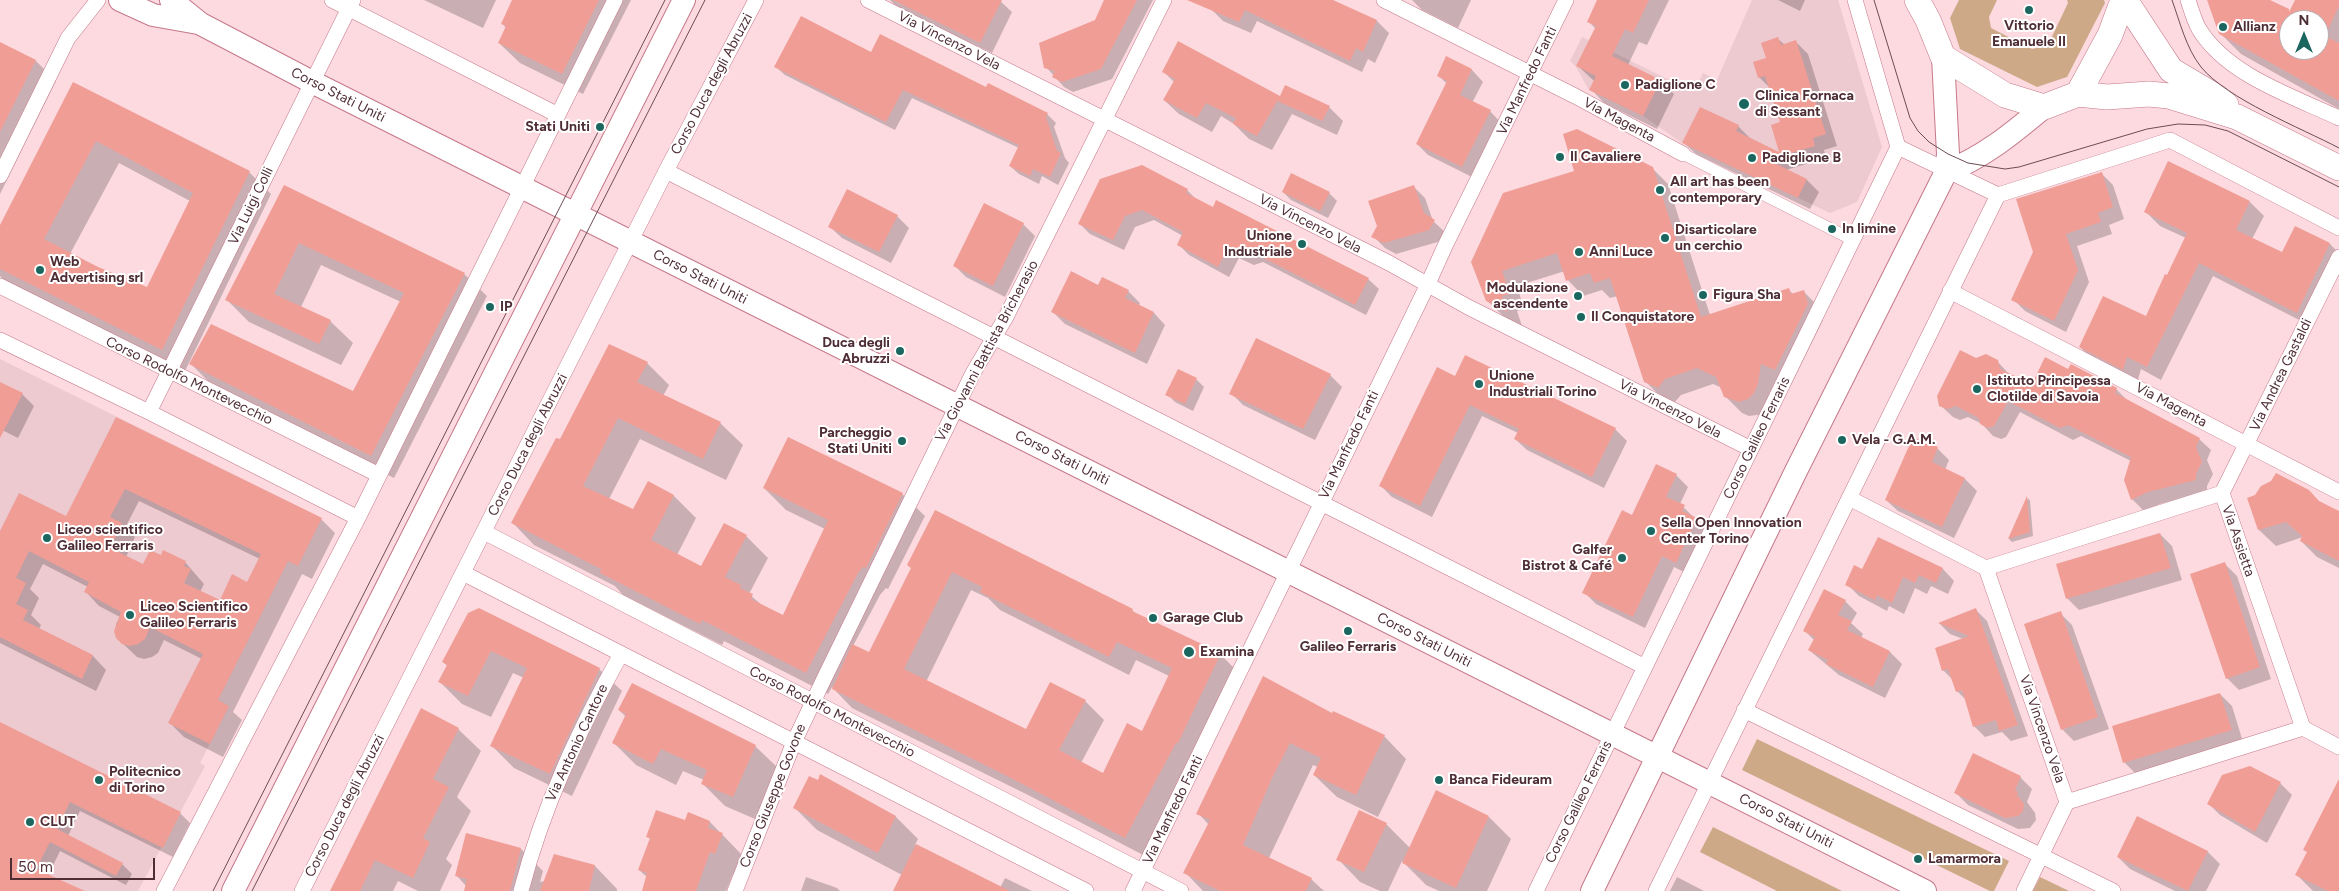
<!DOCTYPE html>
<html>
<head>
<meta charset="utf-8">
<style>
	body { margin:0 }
	#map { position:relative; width:2339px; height:891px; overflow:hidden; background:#fcdae0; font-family:Figtree,sans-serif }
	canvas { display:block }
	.north { position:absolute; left:2279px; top:10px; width:50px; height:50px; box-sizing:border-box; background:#fff; border:1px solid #b8abae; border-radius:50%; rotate:0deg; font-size:14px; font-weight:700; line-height:20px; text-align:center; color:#4e2d35 }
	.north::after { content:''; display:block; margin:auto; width:18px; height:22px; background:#1b665e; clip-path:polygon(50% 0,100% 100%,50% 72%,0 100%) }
	.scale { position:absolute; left:10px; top:858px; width:145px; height:22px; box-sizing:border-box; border:2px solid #4e2d35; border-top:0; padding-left:6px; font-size:15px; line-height:18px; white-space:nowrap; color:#4e2d35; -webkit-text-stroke:4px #fff; paint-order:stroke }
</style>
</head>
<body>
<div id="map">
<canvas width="2339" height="891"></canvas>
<div class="north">N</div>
<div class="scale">50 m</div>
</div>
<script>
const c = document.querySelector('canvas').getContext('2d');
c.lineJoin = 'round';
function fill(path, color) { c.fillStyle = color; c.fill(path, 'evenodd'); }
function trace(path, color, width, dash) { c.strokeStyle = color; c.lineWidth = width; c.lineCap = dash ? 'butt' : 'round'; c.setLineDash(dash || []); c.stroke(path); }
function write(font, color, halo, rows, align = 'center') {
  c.font = font + ' Figtree,sans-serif'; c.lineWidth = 4; c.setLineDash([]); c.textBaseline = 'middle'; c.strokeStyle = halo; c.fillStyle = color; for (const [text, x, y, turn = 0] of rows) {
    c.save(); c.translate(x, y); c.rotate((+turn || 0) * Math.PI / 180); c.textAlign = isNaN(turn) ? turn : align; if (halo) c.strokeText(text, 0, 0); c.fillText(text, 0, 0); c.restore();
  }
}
const built = new Path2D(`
	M1752,0H1838L1882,147L1857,202L1830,213L1682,143L1643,116L1589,90L1576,67L1570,61L1582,37L1694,92L1703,73L1717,80Z
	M0,359L322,518L298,566L288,561L218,700L229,706L200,763L205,766L138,891H0Z`);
const green = new Path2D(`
	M1959,0H1997L1989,17L1991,28L2032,49L2048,45L2068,3L2067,0H2104L2105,3L2067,77L2037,87L1960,49L1950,18Z
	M1757,739L2009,861L1994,891H1990L1742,770Z
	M1713,827L1842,891H1777L1700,852Z
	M2040,877L2069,891H2033Z`);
const shadow = new Path2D(`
	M424,0H496L483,28Z
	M557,0H631L583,94L520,63L499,43L506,28L502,23Z
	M890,0H999L1012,12L992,53L900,10Z
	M1105,0H1153L1112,79L1073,92L1064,87L1046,67L1096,21Z
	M1206,0H1330L1377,21L1389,33L1375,63L1368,59L1362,72L1257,21L1251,33L1223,21L1205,3Z
	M1412,0H1471L1458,28L1422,10Z
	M1598,0H1669L1647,45L1639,42L1628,65L1661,81L1674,94L1657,129L1604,103L1591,89L1595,82L1578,66L1596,29L1588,21Z
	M1778,0H1805L1800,11Z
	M2208,0H2269L2290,12L2296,0H2339V109L2241,54L2221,34ZM2289,20H2319V50H2289Z
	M1778,39L1785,45L1796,42L1808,54L1837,146L1824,150L1826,158L1786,170L1807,180L1819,192L1810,209L1696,154L1684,143L1738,126L1750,138L1781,154V122L1770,88L1759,77Z
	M0,43L36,61L56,81L0,194Z
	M871,53L987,89L989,85L1047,114L1056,123L1054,127L1065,158L1069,163L1058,185L1042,176L1039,184L1019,174L1010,166L1019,148L912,98L895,130L785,75L776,67Z
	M1447,58L1472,70L1483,82L1472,103L1490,111L1501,123L1474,178L1428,155L1417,144L1447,84L1438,75Z
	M1163,71L1329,107L1343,121L1337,135L1292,114L1272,150L1249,139L1234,124L1221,116L1212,132L1179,114L1164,100L1174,82Z
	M74,84L249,172L271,194L185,371L6,282L0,276V227ZM119,163L190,201L147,288L98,268L70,254Z
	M1652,168L1668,184L1710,315L1789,290L1793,294L1803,291L1819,307L1823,320L1791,385L1777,379L1770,408L1764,414L1749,416L1742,413L1725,396L1720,387L1713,384L1681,395L1674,403L1661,397L1645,381L1618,296L1610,298L1602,290L1583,296L1568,280L1565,271L1517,286L1524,309L1517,311L1522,326L1503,316L1487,300L1472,262Z
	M2101,173L2113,185L2124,219L2109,225L2112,234L2077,246L2089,282L2066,332L2025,311L2013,299Z
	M1413,186L1425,198L1433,221L1446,233L1441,241L1396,254L1385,248L1373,236Z
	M284,187L464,274L487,296L394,478L213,386L191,364L354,393L401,302L321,265L301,307L330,321L353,343L341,365L249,322L226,299Z
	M1187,190L1198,201L1368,279L1379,289L1366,315L1263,262L1254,265L1239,258L1229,277L1189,255L1178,244L1183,236L1154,220L1135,227L1124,250L1090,234L1080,224Z
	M1283,192L1329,193L1337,201L1328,218L1291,200Z
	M2250,202L2264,216L2252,239L2283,254L2296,227L2330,244L2339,253L2311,326L2213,276L2161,380L2141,369L2137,383L2094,361L2080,347L2147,318L2186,238L2160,226L2146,212Z
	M897,216L909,228L891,263L842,238L830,227Z
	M1023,224L1035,236L1005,297L966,277L955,266Z
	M1103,279L1128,291L1140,303L1139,306L1154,313L1165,325L1147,364L1065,324L1053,312L1099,287Z
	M1976,359L1997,361L2010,375L2032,386L2069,371L2116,389L2128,401L2199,439L2211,450L2207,460L2213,474L2207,486V491L2160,504L2144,511L2132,499L2131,461L2081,436L2073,440L2020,412L2006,437L2001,439L1993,436L1982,424L1968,417L1960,420L1953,417L1940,405Z
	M647,363L669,385L663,396L720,423L743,445L726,480L640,439L609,499L634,510L648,483L674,496L696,518L677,555L702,568L746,536L768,558L749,594L764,607L784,617L825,529L786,510L764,488L789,438L902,494L925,516L888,589L886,588L880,595L853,646L869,654L912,569L936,511L1132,610L1138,616L1220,654L1239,673L1145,856L1028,795L852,708L832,687L828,694L724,641L722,645L623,595L615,586L534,545L512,522L560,441ZM971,590L988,598L1000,610L1129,675L1136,660L1169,676L1142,733L1104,775L1081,763L1104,720L1085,701L1026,731L926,682Z
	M1179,370L1197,380L1204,387L1193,411L1175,402L1167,394Z
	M1330,375L1342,387L1315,440L1243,405L1231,393Z
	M1455,377L1615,429L1627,441L1604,488L1527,450L1515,439L1518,433L1482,416L1432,517L1392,497L1380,485Z
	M0,383L22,394L34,406L18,438L0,429Z
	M117,419L321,519L335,533L312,579L302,574L233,712L242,720L223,757L184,737L170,723L202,659L164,640L158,653L152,657L144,659L137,657L117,638L116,624L120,617L99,606L86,592L88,587L43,564L30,589L39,598L31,615L41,625L39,629L93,656L106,670L96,691L0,643V533L66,518ZM139,501L260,559L248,583L220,601L200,592L204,584L185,562L161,557L144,565L126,557L135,537L125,528Z
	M1937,448L1949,460L1945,470L1965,479L1977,491L1954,538L1898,511L1886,500Z
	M1676,475L1688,487L1680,504L1708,531L1688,574L1674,567L1645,628L1596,604L1584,592L1633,517Z
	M2028,498L2030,501L2033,536L2012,542L2009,539Z
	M2248,499L2319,502L2339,512V568L2317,557L2301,541L2303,537L2276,546L2259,530Z
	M2160,534L2172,546L2182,580L2079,610L2067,598Z
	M2225,564L2237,576L2271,679L2239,690L2227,678Z
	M1943,569L1954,581L1948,594L1931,586L1927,594L1915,588L1904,614L1889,606L1887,611L1859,596L1847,584L1863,571Z
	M1845,601L1857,613L1851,623L1863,634L1861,638L1890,652L1902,664L1885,698L1839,675L1809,650L1814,640L1805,631Z
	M1976,610L1987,621L2028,736L2011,741L2002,732L1985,737L1974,726L1966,700L1957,691L1953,680L1943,670L1963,639L1950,634L1940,624Z
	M2060,613L2072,625L2109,729L2074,741L2062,729Z
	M469,614L599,669L622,691L572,796L514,768L492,746L524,678L513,673L491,717L462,704L440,682L447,666L444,662Z
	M1263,678L1333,714L1384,736L1406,759L1378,817L1337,797L1314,775L1318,767L1313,765L1269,858L1311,879L1324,891H1203L1185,872L1209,825L1198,813Z
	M2220,694L2232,706L2243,742L2136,774L2124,762Z
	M619,710L755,746L778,768L755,819L725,806L703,784L704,780L683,771L676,785L636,765L613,742L626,717Z
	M0,723L180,813L190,823L173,857L80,811L68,836L122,864L132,874L126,885L60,851L48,876L76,891H0Z
	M458,729L481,751L457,797L471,811L446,859L452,865L440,891H418L398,881L393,891H331Z
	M1973,755L2020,777L2032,789L2027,802L2035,813L2036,820L2030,828L2018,829L1968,805L1956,793Z
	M2280,783L2292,795L2267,843L2220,815L2208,803Z
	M2339,800V891H2313L2297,875Z
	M795,808L896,817L918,839L915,845L1000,888L1005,878L1032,891H894L902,875L817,830Z
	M1489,817L1511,839L1487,891H1439L1426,885L1402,861L1388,891H1380L1360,882L1338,859L1386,824L1410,848Z
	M2138,817L2208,852L2220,864L2206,891H2175L2130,869L2118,857Z
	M685,822H710L744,857L738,876L733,874L726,891H643L647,877L639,870L651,840L647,836Z
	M521,849L543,871L540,882L545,881L555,855L595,866L617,889V891H465L466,886L457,876Z
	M806,877L837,888L840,891H801Z
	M1677,877L1704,891H1670Z`);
const building = new Path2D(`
	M512,0H599L562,74L498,43L506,26L501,24Z
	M893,0H1002L980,43Z
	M1104,0H1137L1101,69L1062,82L1052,77L1055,71L1044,68L1039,43L1095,20Z
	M1187,0H1333L1377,20L1363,52L1356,48L1350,61L1245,10L1239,22Z
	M1597,0H1649L1633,33L1625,29L1612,56L1661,80L1643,116L1589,90L1596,76L1576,66L1596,26L1587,22Z
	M2207,0H2270L2289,9V12L2295,0H2339V6L2325,36L2339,43V101L2219,34ZM2289,20H2319V50H2289Z
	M801,16L871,52L880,34L986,87L988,83L1048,113L1046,117L1057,151L1061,153L1050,177L1033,169L1030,176L1009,166L1019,145L903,90L886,122L774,67Z
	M1778,37L1781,45L1796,40L1826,134L1813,138L1815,146L1768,160L1807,179L1798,198L1682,143L1700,107L1739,125L1736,131L1779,152L1771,125L1780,122L1765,76L1758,78L1753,62L1766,58L1761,43Z
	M1178,41L1280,96L1285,85L1330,106L1322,121L1277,101L1279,98L1257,136L1233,124L1236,118L1206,103L1197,118L1163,100L1175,79L1162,72Z
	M0,42L36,60L0,132Z
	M1446,56L1472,69L1460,95L1491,110L1462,167L1416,144L1447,81L1437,76Z
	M73,82L250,171L162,350L0,269V225ZM96,141L193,193L147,287L98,267L44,239Z
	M1577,129L1653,167L1701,317L1789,288L1791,294L1804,290L1808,304L1775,370L1761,364L1758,384L1754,393L1748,399L1739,402L1724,397L1716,377L1697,368L1665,379L1658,388L1644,382L1610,278L1594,283L1590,273L1566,281L1557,253L1502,271L1510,294L1502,296L1507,312L1486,301L1471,262L1503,193L1574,171L1563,134Z
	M2168,161L2250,201L2236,230L2282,252L2295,226L2330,243L2297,313L2199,263L2147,367L2127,357L2123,370L2079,347L2103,296L2146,316L2165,274L2167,275L2187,233L2144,212Z
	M1142,165L1188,189L1186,193L1213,207L1216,200L1369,278L1355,305L1252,252L1242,255L1228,248L1218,267L1177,245L1183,232L1142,210L1125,216L1113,240L1078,224L1100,179Z
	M2102,172L2113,207L2098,213L2101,222L2066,234L2078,270L2054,321L2011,300L2033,252L2016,199Z
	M1291,173L1330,192L1320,211L1282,192Z
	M284,185L465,273L371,456L189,364L211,324L353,391L404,293L299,243L274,294L331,320L319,344L225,300Z
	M1414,185L1424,213L1435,220L1429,230L1384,243L1371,237L1377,226L1368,201Z
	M847,189L898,215L879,252L828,227Z
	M984,203L1024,223L993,286L953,266Z
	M1071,271L1098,285L1102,277L1129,290L1125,298L1154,312L1135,353L1051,312Z
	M1256,338L1331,374L1303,429L1229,394Z
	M609,344L648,362L637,382L721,422L703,459L618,418L583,486L633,509L648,481L674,495L651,540L701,566L724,523L747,535L725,577L741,585L740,588L753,594L751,599L783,615L828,520L763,488L788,437L903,493L866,568L863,567L858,573L806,673L702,620L700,624L600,573L601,569L511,523L556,438L560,439Z
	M1960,350L1976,358L1986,354L1998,360L2000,369L2032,384L2045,357L2068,369L2071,364L2117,388L2115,393L2200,438L2196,447L2202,462L2196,474V480L2148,492L2131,500L2124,480L2131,457L2068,425L2060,428L2008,401L1994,426L1988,428L1980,424L1979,418L1956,406L1947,409L1939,406L1937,396Z
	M1465,355L1616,428L1592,477L1514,439L1519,429L1470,405L1420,506L1379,486L1437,367L1455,376Z
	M1178,369L1197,378L1185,404L1165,395Z
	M0,382L23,393L0,438Z
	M116,417L322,518L298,566L288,561L218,700L229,706L210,744L168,723L203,654L150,627L145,639L138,644L130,646L122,644L116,638L114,631L121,612L84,592L89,582L29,551L16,578L26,583L16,604L28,610L23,620L93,655L82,679L0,637V531L19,493L66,516ZM125,489L261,554L247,582L232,574L220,600L184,583L191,569L184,566L186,561L163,550L161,555L150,550L143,564L110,548L122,523L110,517Z
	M1913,437L1938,447L1932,462L1965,478L1942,527L1885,500Z
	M1656,464L1677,474L1666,497L1685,505L1682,511L1697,518L1676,563L1662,556L1633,617L1582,593L1622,510L1632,515Z
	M2276,473L2309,490L2319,501L2339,511V561L2300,541L2302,536L2286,522L2258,530L2247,498L2255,495L2261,486L2271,481Z
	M2027,496L2030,532L2008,539Z
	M935,510L1133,609L1132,611L1221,653L1178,743H1176L1125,838L1007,776L832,689L852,644L869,652L911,568L907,565ZM952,572L982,587L980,592L1109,657L1117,642L1172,668L1142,731L1127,723L1103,773L1059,750L1086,700L1050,682L1026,729L904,669Z
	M2160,533L2171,568L2066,599L2056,564Z
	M1878,537L1943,568L1936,583L1919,575L1915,583L1903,577L1892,603L1877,595L1875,600L1845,585L1854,565L1862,569Z
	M2225,562L2260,667L2226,679L2190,574Z
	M1824,589L1846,600L1838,615L1852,621L1847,630L1890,651L1873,687L1826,664L1828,660L1808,650L1815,637L1803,631Z
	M479,608L600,668L550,774L490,746L527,668L491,651L468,696L438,682L447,665L442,662L468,613Z
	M1976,608L2018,725L1999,731L1996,720L1973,727L1962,690L1956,692L1948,669L1942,671L1935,648L1969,636L1938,623Z
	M2061,611L2098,717L2061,730L2024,624Z
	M1263,676L1332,713L1333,711L1385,735L1356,795L1313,775L1321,758L1290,743L1272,778L1243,845L1312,878L1306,891H1220L1183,873L1210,820L1196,814Z
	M632,683L756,745L733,797L701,784L707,770L661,749L653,764L612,743L626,714L618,710Z
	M2220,693L2232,730L2123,763L2112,726Z
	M421,708L459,728L433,779L449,787L423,838L430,842L413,878L375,860L360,891H330Z
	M0,722L181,812L163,848L70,802L57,829L123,863L116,876L50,842L36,869L85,891H0Z
	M1973,753L2021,776L2015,790L2018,792L2017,795L2024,804L2023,811L2018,816L2005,818L1954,793Z
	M2250,766L2281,782L2255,832L2207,804L2222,775Z
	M820,774L896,816L878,853L793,808L809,776L818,780Z
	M2339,779V891H2328L2295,875L2307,852L2303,850Z
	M1436,790L1489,816L1456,888L1402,863Z
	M656,810L685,820L688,812L710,821L708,828L723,833L715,854L710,852L696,891H642L647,873L638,870L650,838L646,837Z
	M1359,810L1387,823L1364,872L1336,860Z
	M2137,816L2208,851L2188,891L2117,857Z
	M466,833L521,848L510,891H464L467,879L455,876Z
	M916,844L1010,891H893Z
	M554,854L595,865L589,891H540Z`);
const pedestrian = new Path2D(`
	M1683,154L1853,240`);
const minor = new Path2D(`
	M332,0L558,115
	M868,0L1389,263L1468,307L1751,449
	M1384,0L1575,96L1683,154
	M1855,0L1898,147L1998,195L2170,140L2339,228
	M2188,0C2191,9 2194,20 2199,29C2227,75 2292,96 2339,118
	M666,171L1645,667
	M0,176L68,38L98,0
	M0,286L379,475
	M1950,291L2339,492
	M0,340L149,412L358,518
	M149,412L353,0
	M2222,493L2303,728L2339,747
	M2222,493L2339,257
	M1849,498L1986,568L2067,802
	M484,532L1181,891
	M1986,568L2222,493
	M463,573L1086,891
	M1744,710L2113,891
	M2067,802L2303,728
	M164,891L358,518L615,0
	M302,891L666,171L756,0
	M521,891C543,806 579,730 621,654
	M735,891L794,742L823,681L973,373L1006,317L1164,0
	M1133,891L1427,286L1445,246L1566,0
	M1536,891L1898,147
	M1656,891L1998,195
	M2024,891L2067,802`);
const secondary = new Path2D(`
	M120,0L153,15L198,23
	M171,0L201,24L312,82L1925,891
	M1946,172C1984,157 2013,133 2044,107
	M233,891L684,0
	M1592,891L1796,471L1946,172L1948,154L1943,57`);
const primary = new Path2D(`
	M1917,0L1928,20L1943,57L2005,95L2044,107L2078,94L2110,35L2123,0
	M2125,0L2171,70L2218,98L2226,105
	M2078,94L2107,97L2149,94L2169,96L2237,117L2339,168`);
const tram = new Path2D(`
	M1874,0L1910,118L1918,131L1929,142L1948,154L1968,163L2005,169L2019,167L2147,129L2178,124L2205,125L2228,131L2339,187
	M2172,0C2180,22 2186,48 2201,67C2227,99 2301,128 2339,148
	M213,891L665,0
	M252,891L705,0`);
const markers = [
	[2029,10,5,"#1b665e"],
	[2223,27,5,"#1b665e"],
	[1625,85,5,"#1b665e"],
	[1744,104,6,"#1b665e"],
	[600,127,5,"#1b665e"],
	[1560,157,5,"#1b665e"],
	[1752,158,5,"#1b665e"],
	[1660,190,5,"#1b665e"],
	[1832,229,5,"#1b665e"],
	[1665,238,5,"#1b665e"],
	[1302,244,5,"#1b665e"],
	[1579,252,5,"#1b665e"],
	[40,270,5,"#1b665e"],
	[1703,295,5,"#1b665e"],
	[1578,296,5,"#1b665e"],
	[490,307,5,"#1b665e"],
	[1581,317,5,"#1b665e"],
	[900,351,5,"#1b665e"],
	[1479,384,5,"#1b665e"],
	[1977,389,5,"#1b665e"],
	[1842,440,5,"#1b665e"],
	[902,441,5,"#1b665e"],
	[1651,531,5,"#1b665e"],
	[47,538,5,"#1b665e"],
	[1622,558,5,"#1b665e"],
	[130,615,5,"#1b665e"],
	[1153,618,5,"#1b665e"],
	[1348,631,5,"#1b665e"],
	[1189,652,6,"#1b665e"],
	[99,780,5,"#1b665e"],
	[1439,780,5,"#1b665e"],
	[30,822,5,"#1b665e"],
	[1918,859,5,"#1b665e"]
];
const poiNames = [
	["Vittorio",2029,26,"center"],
	["Emanuele II",2029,42,"center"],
	["Allianz",2233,27],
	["Padiglione C",1635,85],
	["Clinica Fornaca",1755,96],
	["di Sessant",1755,112],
	["Stati Uniti",590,127,"right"],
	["Il Cavaliere",1570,157],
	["Padiglione B",1762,158],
	["All art has been",1670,182],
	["contemporary",1670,198],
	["In limine",1842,229],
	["Disarticolare",1675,230],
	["un cerchio",1675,246],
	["Unione",1292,236,"right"],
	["Industriale",1292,252,"right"],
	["Anni Luce",1589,252],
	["Web",50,262],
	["Advertising srl",50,278],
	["Modulazione",1568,288,"right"],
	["ascendente",1568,304,"right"],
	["Figura Sha",1713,295],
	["IP",500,307],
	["Il Conquistatore",1591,317],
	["Duca degli",890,343,"right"],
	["Abruzzi",890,359,"right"],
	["Unione",1489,376],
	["Industriali Torino",1489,392],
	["Istituto Principessa",1987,381],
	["Clotilde di Savoia",1987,397],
	["Parcheggio",892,433,"right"],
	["Stati Uniti",892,449,"right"],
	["Vela - G.A.M.",1852,440],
	["Sella Open Innovation",1661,523],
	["Center Torino",1661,539],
	["Liceo scientifico",57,530],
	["Galileo Ferraris",57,546],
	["Galfer",1612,550,"right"],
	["Bistrot & Café",1612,566,"right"],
	["Liceo Scientifico",140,607],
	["Galileo Ferraris",140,623],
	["Garage Club",1163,618],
	["Galileo Ferraris",1348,647,"center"],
	["Examina",1200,652],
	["Politecnico",109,772],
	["di Torino",109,788],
	["Banca Fideuram",1449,780],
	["CLUT",40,822],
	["Lamarmora",1928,859]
];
const streetNames = [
	["Via Vincenzo Vela",949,41,27],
	["Via Manfredo Fanti",1527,81,-64],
	["Corso Duca degli Abruzzi",712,84,-62],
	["Corso Stati Uniti",338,95,27],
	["Via Magenta",1619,120,28],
	["Via Luigi Colli",251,206,-64],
	["Via Vincenzo Vela",1310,224,27],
	["Corso Stati Uniti",700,277,27],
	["Via Giovanni Battista Bricherasio",987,351,-62],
	["Via Andrea Gastaldi",2281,375,-64],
	["Corso Rodolfo Montevecchio",189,381,26],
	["Via Magenta",2171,405,28],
	["Via Vincenzo Vela",1670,409,27],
	["Corso Galileo Ferraris",1757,438,-64],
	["Corso Duca degli Abruzzi",528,445,-63],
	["Via Manfredo Fanti",1349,445,-64],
	["Corso Stati Uniti",1062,458,27],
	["Via Assietta",2238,541,71],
	["Corso Stati Uniti",1424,640,27],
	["Corso Rodolfo Montevecchio",832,712,27],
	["Via Vincenzo Vela",2042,729,71],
	["Via Antonio Cantore",577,743,-65],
	["Corso Giuseppe Govone",773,796,-68],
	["Corso Galileo Ferraris",1579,802,-64],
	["Corso Duca degli Abruzzi",345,806,-63],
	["Via Manfredo Fanti",1173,810,-64],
	["Corso Stati Uniti",1786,821,27]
];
fill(built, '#edc9d0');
fill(green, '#cda987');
fill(shadow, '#0003');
fill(building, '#f09d95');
trace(pedestrian, '#c57889', 12);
trace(minor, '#c57889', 16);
trace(secondary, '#c57889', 24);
trace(primary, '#c57889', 26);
trace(pedestrian, '#fff', 11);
trace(minor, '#fff', 15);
trace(secondary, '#fff', 22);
trace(primary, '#fff', 25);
trace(tram, '#6d4c54', 1);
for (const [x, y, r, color] of markers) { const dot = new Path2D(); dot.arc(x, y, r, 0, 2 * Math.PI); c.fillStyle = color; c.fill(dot); trace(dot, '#fff', 2); }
write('bold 14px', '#4e2d35', '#fff', poiNames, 'left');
write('14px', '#4e2d35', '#fff', streetNames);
</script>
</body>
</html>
